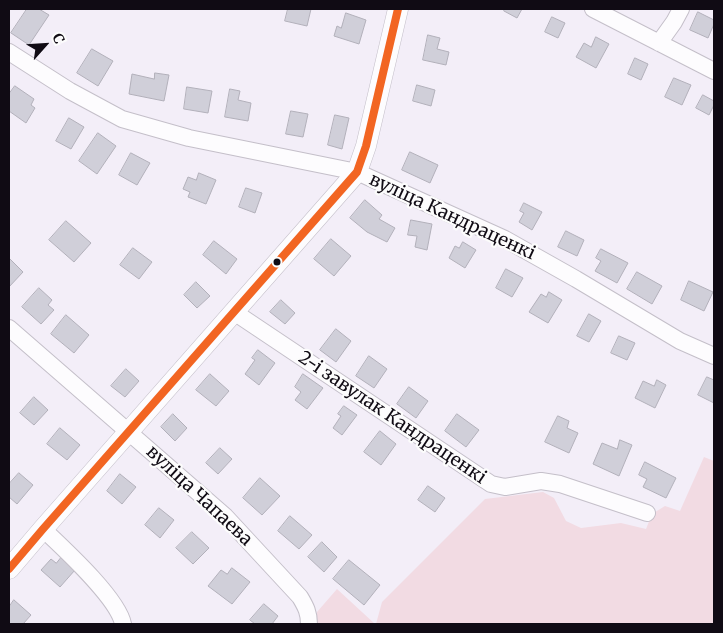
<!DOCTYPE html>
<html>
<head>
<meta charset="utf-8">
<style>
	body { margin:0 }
	#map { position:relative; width:723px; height:633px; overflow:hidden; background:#f3eef8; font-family:Merriweather,serif }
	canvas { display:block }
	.frame { position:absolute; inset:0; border:10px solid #100b14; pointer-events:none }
	.north { position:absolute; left:20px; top:20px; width:50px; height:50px; -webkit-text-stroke:4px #fcfcfc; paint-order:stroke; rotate:64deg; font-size:14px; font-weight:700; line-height:20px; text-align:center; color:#100b14 }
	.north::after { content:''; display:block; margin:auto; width:18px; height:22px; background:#100b14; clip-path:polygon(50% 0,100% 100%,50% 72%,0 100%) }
</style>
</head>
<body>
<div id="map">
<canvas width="723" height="633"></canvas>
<div class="frame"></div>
<div class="north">С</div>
</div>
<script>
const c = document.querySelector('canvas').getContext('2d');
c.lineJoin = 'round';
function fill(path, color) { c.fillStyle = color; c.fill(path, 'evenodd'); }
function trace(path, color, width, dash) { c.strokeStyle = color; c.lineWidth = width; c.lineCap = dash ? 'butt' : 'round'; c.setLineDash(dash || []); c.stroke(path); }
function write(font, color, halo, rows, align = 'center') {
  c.font = font + ' Merriweather,serif'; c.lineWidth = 4.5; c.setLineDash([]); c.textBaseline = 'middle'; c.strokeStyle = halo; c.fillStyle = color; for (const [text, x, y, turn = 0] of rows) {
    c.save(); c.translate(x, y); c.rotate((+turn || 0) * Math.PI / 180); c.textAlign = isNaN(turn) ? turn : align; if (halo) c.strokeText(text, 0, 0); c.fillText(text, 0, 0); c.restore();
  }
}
const green = new Path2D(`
	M704,457L714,461V624H376L382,602L485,499L543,492L554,498L566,521L581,528L621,523L646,529L652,514L665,506L680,511Z
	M337,589L375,624H316L317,612Z`);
const building = new Path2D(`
	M27,9H39L49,15L29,45L11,33Z
	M288,9H311L307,26L285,21Z
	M505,9H522L517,18L504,11Z
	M698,12L714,20V24L708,38L690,30Z
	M346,13L366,20L359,44L334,36L337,26L341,28Z
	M552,17L565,23L558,38L545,32Z
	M428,35L440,38L437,49L449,52L446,65L423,60Z
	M596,37L609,44L596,68L576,57L584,43L591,47Z
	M92,49L113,61L98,86L77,73Z
	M635,58L648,64L641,80L628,74Z
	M155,73L169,75L164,101L129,94L132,74L154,79Z
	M674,78L691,85L682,105L665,97Z
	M417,85L435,90L431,106L413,101Z
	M15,86L34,99L31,105L35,108L26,123L9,111V94Z
	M187,87L212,91L208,113L184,109Z
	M230,89L240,91L238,100L251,103L248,121L225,117Z
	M703,95L714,101V105L709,115L696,108Z
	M291,111L308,114L303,137L286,134Z
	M335,115L349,118L342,149L328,145Z
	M69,118L84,127L71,149L56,141Z
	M98,133L116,146L97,174L79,161Z
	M410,152L438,165L430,183L402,170Z
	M131,153L150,163L137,185L119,175Z
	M199,173L216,180L206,204L188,197L190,192L183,189L188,177L196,180Z
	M246,188L262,193L255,213L239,207Z
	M365,200L382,215L379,219L395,228L387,242L367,232L350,218Z
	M524,203L542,212L532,230L519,222L524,213L520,211Z
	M411,220L432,224L427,250L415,247L417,236L408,235Z
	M66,221L91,243L74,262L49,240Z
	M566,231L584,240L577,256L558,247Z
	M331,239L351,256L334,276L314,259Z
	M214,241L237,259L226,274L203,255Z
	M463,242L476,250L465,268L449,258L455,246L459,248Z
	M133,248L152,262L139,279L120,265Z
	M601,249L628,263L617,283L595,271L601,261L596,258Z
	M9,258L23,272L9,287Z
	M506,269L523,278L512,297L496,288Z
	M637,272L662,286L652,304L627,289Z
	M689,281L713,292L704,311L681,300Z
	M196,282L210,296L197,308L184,295Z
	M39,288L52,300L48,305L54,310L41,324L22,307Z
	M549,292L562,300L548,323L529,312L541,294L546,297Z
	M281,300L295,313L285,324L270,312Z
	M589,314L601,321L589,342L577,336Z
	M66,315L89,335L74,353L51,334Z
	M336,329L351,341L336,362L320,350Z
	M619,336L635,343L627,360L611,353Z
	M258,350L275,363L259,385L245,374L255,360L252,358Z
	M369,356L387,369L374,388L356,376Z
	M126,369L139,381L125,397L111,386Z
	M210,374L229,391L216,406L196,390Z
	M303,374L323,388L307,409L295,400L301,392L295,387Z
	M707,377L714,380V403L698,395Z
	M657,380L666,385L655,408L635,398L643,381L654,386Z
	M409,387L428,401L416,418L397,404Z
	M34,397L48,410L34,425L20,413Z
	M344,406L357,415L342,435L333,428L341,416L338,414Z
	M173,414L187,428L175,441L161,427Z
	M457,414L479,430L466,447L445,431Z
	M558,416L569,421L567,428L578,433L569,453L545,442Z
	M60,428L80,445L67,460L47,444Z
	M380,431L396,444L381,465L364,452Z
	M620,440L632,445L619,476L593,464L602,443L617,449Z
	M220,448L232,459L218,474L206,463Z
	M645,462L676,478L666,498L643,487L647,479L639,475Z
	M19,473L33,485L17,504L9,497V484Z
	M120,474L136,487L122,504L107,491Z
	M260,478L280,496L262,515L243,498Z
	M428,486L445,498L435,512L418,500Z
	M159,508L174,520L160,538L145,525Z
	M290,516L312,535L299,549L278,531Z
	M192,532L209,548L193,564L176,548Z
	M322,542L337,557L324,572L308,557Z
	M61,558L75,570L60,587L41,570L51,559L56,563Z
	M349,560L380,585L364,605L333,579Z
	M232,568L250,582L232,604L208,586L221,570L227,574Z
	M14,600L31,615L23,624H9V607Z
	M264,604L278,616L272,624H255L250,620Z`);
const minor = new Path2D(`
	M593,9L714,71
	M659,43L674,22L681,9
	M9,52L70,91L122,119L189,138L357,172L505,239L576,279L680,341L714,356
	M234,312L491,484L505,487L541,481L560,484L647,513
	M9,328L225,516L300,597C306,607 309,613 309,624
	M43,529C63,548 118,598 123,624`);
const tertiary = new Path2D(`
	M9,569L43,529L357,172L366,146L398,9`);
const bus1 = new Path2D(`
	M9,569L43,529L357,172L366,146L398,9`);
const markers = [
	[277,262,4.5,"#100b14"]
];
const streetNames = [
	["вуліца Кандраценкі",452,217,25],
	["2-і завулак Кандраценкі",392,418,34],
	["вуліца Чапаева",199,496,43]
];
fill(green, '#f2dbe3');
fill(building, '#d0cfd9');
trace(building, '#b2b0ba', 1);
trace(minor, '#c4bfc9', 18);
trace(tertiary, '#c4bfc9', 21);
trace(minor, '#fdfcfe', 16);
trace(tertiary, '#fdfcfe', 20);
trace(bus1, '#f26522', 8);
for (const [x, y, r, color] of markers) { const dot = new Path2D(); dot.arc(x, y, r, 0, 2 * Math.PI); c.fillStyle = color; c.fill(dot); trace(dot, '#fcfcfc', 2); }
write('18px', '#100b14', '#fcfcfc', streetNames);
</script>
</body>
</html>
